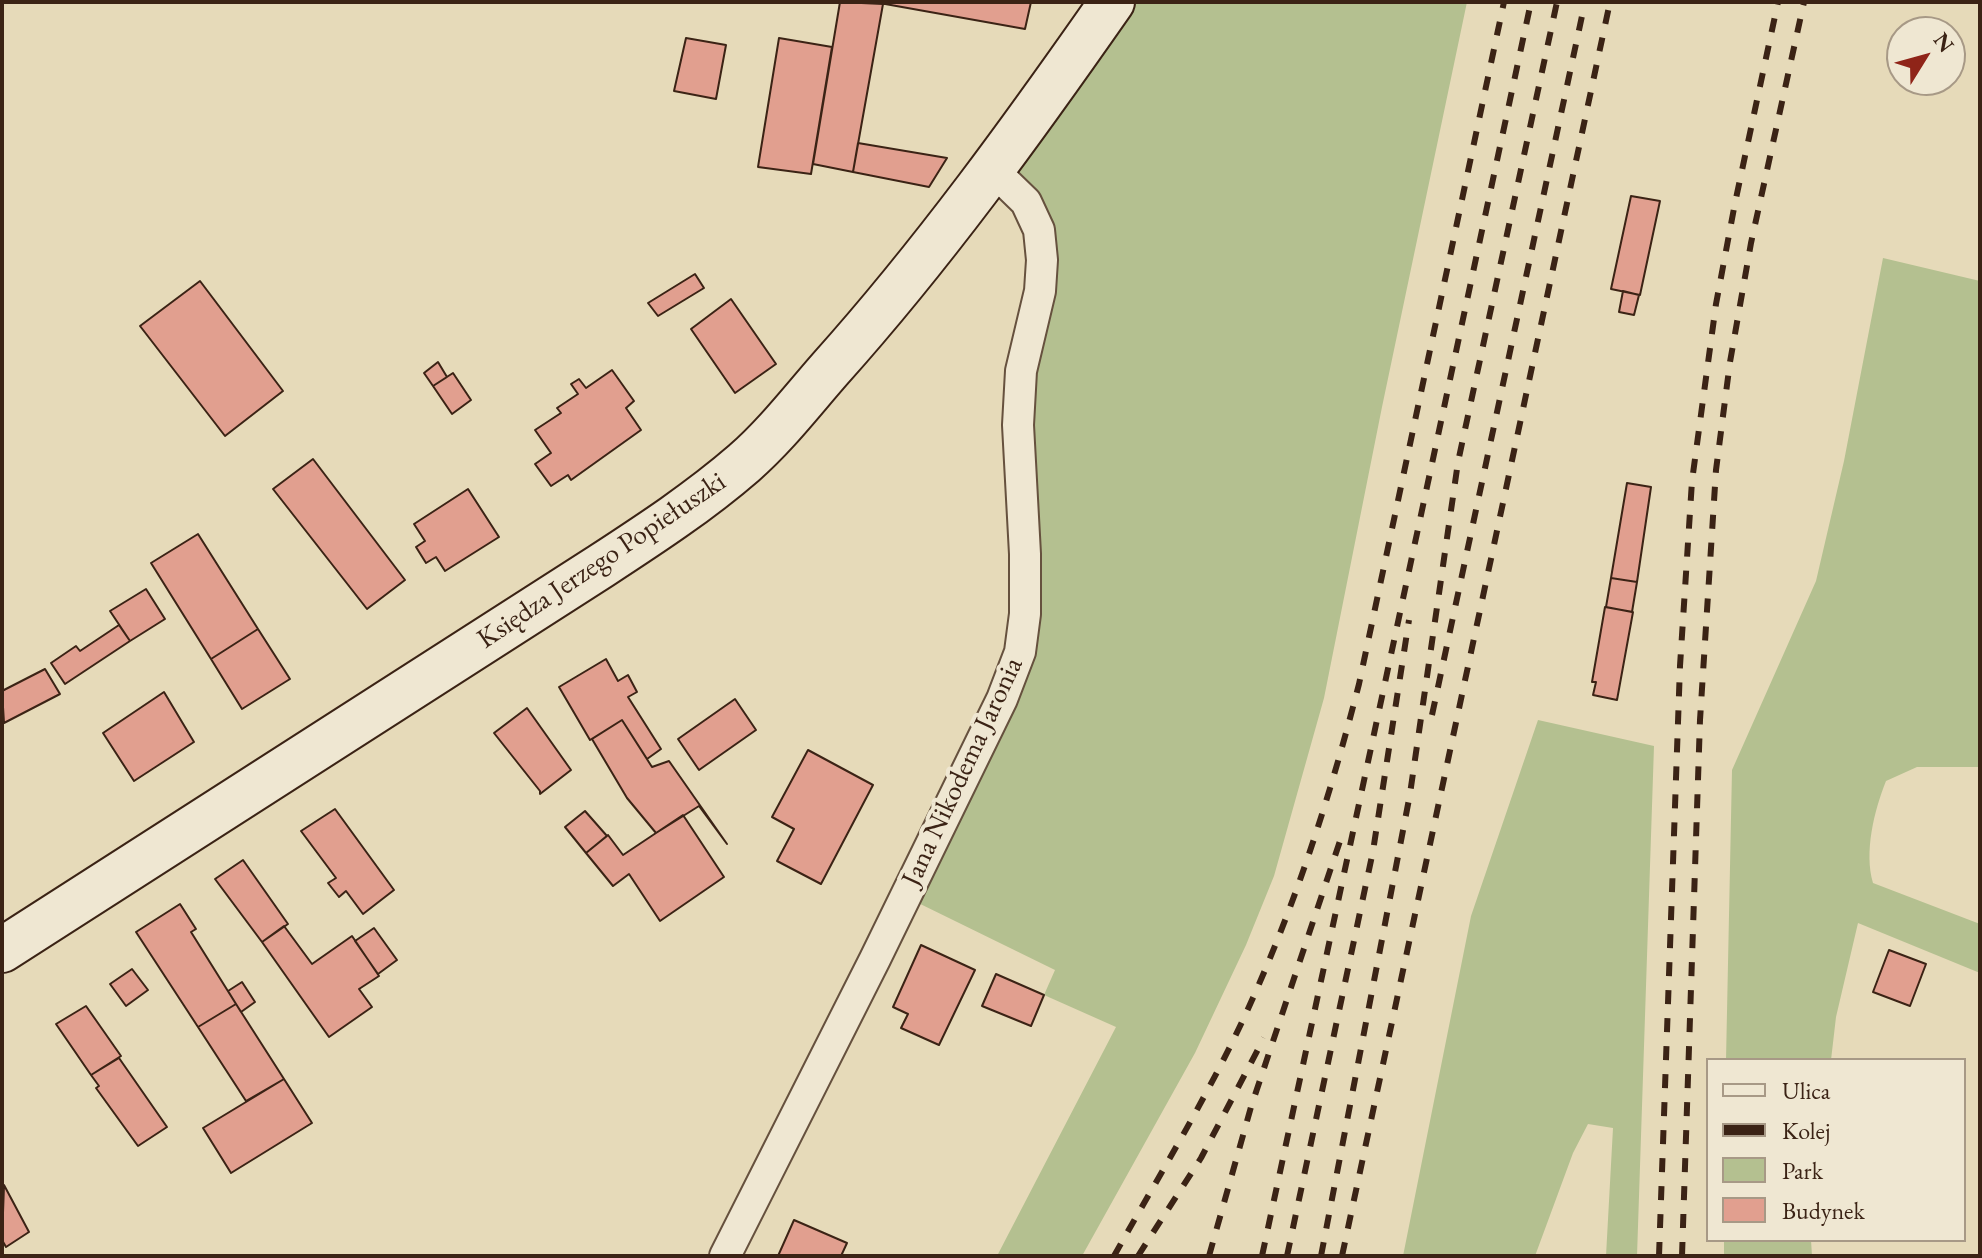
<!DOCTYPE html>
<html>
<head>
<meta charset="utf-8">
<style>
	body { margin:0 }
	#map { position:relative; width:1982px; height:1258px; overflow:hidden; background:#e6dab9; font-family:"EB Garamond",serif }
	canvas { display:block }
	.frame { position:absolute; inset:0; border:4px solid #3b2315; pointer-events:none }
	.legend { position:absolute; left:1706px; top:1058px; width:260px; height:184px; box-sizing:border-box; background:#efe7d2; border:2px solid #a79986; margin:0; padding:10px 14px; list-style:none; font-size:24px; color:#3b2315 }
	.legend li { display:flex; align-items:center; gap:16px; height:40px }
	.legend b { width:40px; border:2px solid #a79986 }
	.north { position:absolute; left:1886px; top:16px; width:80px; height:80px; box-sizing:border-box; background:#efe7d2; border:2px solid #a79986; border-radius:50%; rotate:53deg; font-size:22px; font-weight:700; line-height:32px; text-align:center; color:#3b2315 }
	.north::after { content:''; display:block; margin:auto; width:28px; height:36px; background:#8f2418; clip-path:polygon(50% 0,100% 100%,50% 72%,0 100%) }
</style>
</head>
<body>
<div id="map">
<canvas width="1982" height="1258"></canvas>
<div class="frame"></div>
<ul class="legend">
<li><b style="height:10px;background:#efe7d2"></b>Ulica</li>
<li><b style="height:10px;background:#3b2315"></b>Kolej</li>
<li><b style="height:22px;background:#b4c090"></b>Park</li>
<li><b style="height:22px;background:#e19f8f"></b>Budynek</li>
</ul>
<div class="north">N</div>
</div>
<script>
const c = document.querySelector('canvas').getContext('2d');
c.lineJoin = 'round';
function fill(path, color) { c.fillStyle = color; c.fill(path, 'evenodd'); }
function trace(path, color, width, dash) { c.strokeStyle = color; c.lineWidth = width; c.lineCap = dash ? 'butt' : 'round'; c.setLineDash(dash || []); c.stroke(path); }
function write(font, color, halo, rows, align = 'center') {
  c.font = font + ' "EB Garamond",serif'; c.lineWidth = 8; c.setLineDash([]); c.textBaseline = 'middle'; c.strokeStyle = halo; c.fillStyle = color; for (const [text, x, y, turn = 0] of rows) {
    c.save(); c.translate(x, y); c.rotate((+turn || 0) * Math.PI / 180); c.textAlign = isNaN(turn) ? turn : align; if (halo) c.strokeText(text, 0, 0); c.fillText(text, 0, 0); c.restore();
  }
}
const green = new Path2D(`
	M1112,2H1467L1382,407L1324,698L1274,876L1246,945L1195,1053L1082,1256H997L1116,1027L1044,995L1055,970L906,897L1002,699L1025,554L1042,260L992,169Z
	M1883,258L1980,281V767H1917L1886,781C1874,811 1864,852 1873,883L1980,924V973L1858,923L1836,1017L1831,1060H1726L1732,770L1816,581L1844,461Z
	M1538,720L1654,746L1637,1256H1606L1613,1128L1588,1124L1573,1153L1535,1256H1403L1471,916Z
	M1724,1240H1811L1812,1256H1724Z`);
const building = new Path2D(`
	M840,2L883,4L853,172L813,164Z
	M874,2H1031L1025,29Z
	M686,38L726,45L716,99L674,91Z
	M779,38L832,47L811,174L758,167Z
	M858,143L947,158L929,187L853,172Z
	M1631,196L1660,201L1640,295L1611,289Z
	M695,274L704,288L658,316L648,303Z
	M200,281L283,391L225,436L140,326Z
	M1623,291L1639,295L1634,315L1619,312Z
	M731,299L776,364L735,393L691,329Z
	M438,362L447,377L433,386L424,373Z
	M612,370L634,401L626,408L641,430L571,480L568,475L551,486L535,464L551,453L535,430L561,413L557,408L578,394L571,384L579,379L586,388Z
	M453,373L471,400L452,414L433,386Z
	M313,459L405,580L367,609L273,489Z
	M1627,483L1651,487L1637,582L1611,578Z
	M468,489L499,537L445,571L436,557L426,563L416,547L425,541L414,524Z
	M198,534L258,629L211,659L151,563Z
	M1611,578L1637,582L1632,612L1606,607Z
	M146,589L165,619L130,641L110,611Z
	M1605,607L1633,612L1617,700L1593,695L1596,682H1592Z
	M119,625L130,641L65,684L51,663L76,646L80,651Z
	M258,629L290,679L242,709L211,659Z
	M606,659L618,681L628,675L637,692L628,697L661,749L647,759L622,720L590,740L559,687Z
	M45,669L60,694L4,723L2,691Z
	M164,692L194,742L134,781L103,733Z
	M735,699L756,730L699,770L678,739Z
	M527,708L571,770L540,794V791L494,733Z
	M622,720L652,767L669,761L727,844L699,806L656,833L627,798L592,739Z
	M808,750L873,785L821,884L777,861L794,829L772,817Z
	M335,809L394,890L363,914L346,891L339,897L328,883L336,878L301,831Z
	M585,811L607,836L586,853L565,827Z
	M683,815L724,877L660,921L629,874L613,886L586,853L608,835L623,855Z
	M243,860L288,924L262,942L215,879Z
	M180,904L196,929L191,932L236,1004L198,1027L136,932Z
	M284,926L312,964L352,936L379,976L359,989L372,1007L329,1037L262,942Z
	M374,928L397,960L378,974L355,941Z
	M921,945L975,970L939,1045L901,1028L908,1014L893,1007Z
	M1889,950L1926,964L1910,1006L1873,992Z
	M132,969L148,990L126,1006L110,984Z
	M996,974L1044,995L1031,1026L982,1006Z
	M242,982L255,1002L241,1012L228,991Z
	M236,1004L284,1079L246,1101L198,1027Z
	M86,1006L121,1056L91,1075L56,1024Z
	M119,1058L167,1127L138,1146L96,1088L99,1086L91,1075Z
	M284,1079L312,1123L231,1173L203,1128Z
	M4,1185L29,1232L6,1247L2,1240Z
	M794,1220L847,1243L841,1256H778Z`);
const street = new Path2D(`
	M725,1256L875,959L1002,699L1020,652L1025,614V554L1018,425L1021,371L1040,291L1042,260L1039,230L1026,202L992,169`);
const secondary = new Path2D(`
	M2,950L601,566C650,534 699,502 744,463C776,435 802,401 830,369C933,254 1024,128 1112,2`);
const rail = new Path2D(`
	M1432,715L1585,2
	M1114,1256C1161,1172 1213,1088 1252,1000C1298,897 1331,793 1359,684L1504,2
	M1138,1256L1201,1158L1264,1038
	M1209,1256L1251,1107L1344,829
	M1262,1256L1531,2
	M1287,1256L1373,851L1409,620
	M1321,1256L1410,794L1458,462L1557,2
	M1342,1256L1610,2
	M1659,1256L1680,666L1692,481L1716,304L1735,203L1778,2
	M1682,1256L1700,720L1716,470L1730,362L1751,243L1804,2`);
const streetNames = [
	["Księdza Jerzego Popiełuszki",602,561,-34],
	["Jana Nikodema Jaronia",963,772,-65]
];
fill(green, '#b4c090');
fill(building, '#e19f8f');
trace(building, '#3b2315', 2);
trace(street, '#66513e', 34);
trace(secondary, '#3b2315', 48);
trace(street, '#efe7d2', 30);
trace(secondary, '#efe7d2', 44);
trace(rail, '#3b2315', 6, [14, 14]);
write('28px', '#3b2315', '#efe7d2', streetNames);
</script>
</body>
</html>
